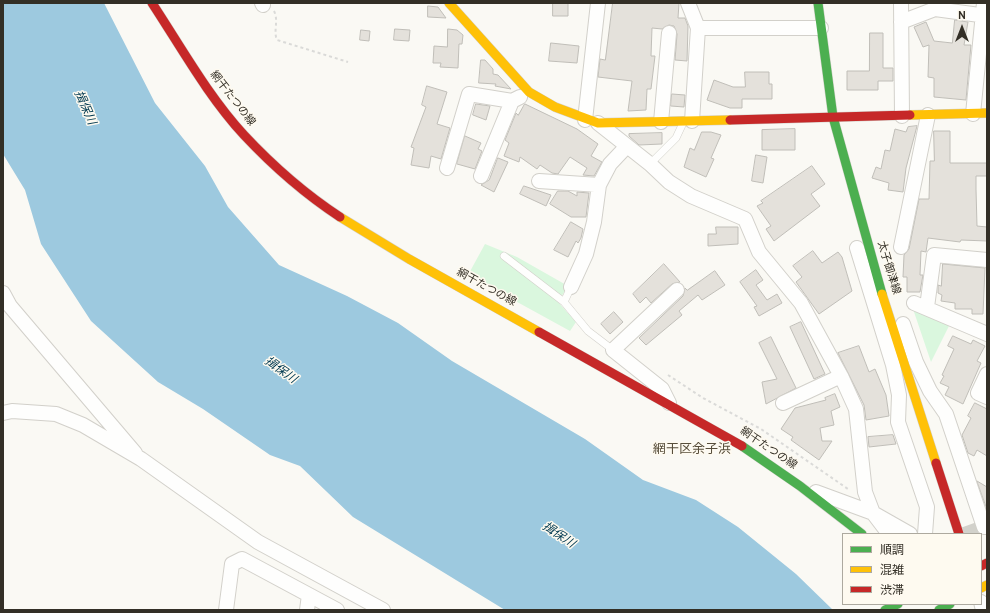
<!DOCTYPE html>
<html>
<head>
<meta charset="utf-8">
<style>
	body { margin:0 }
	#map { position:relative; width:990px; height:613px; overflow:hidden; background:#faf9f4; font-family:Overpass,"Noto Sans JP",sans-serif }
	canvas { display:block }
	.frame { position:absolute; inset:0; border:4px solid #332f26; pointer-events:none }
	.legend { position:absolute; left:842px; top:533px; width:140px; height:72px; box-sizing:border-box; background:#fefaf0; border:1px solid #ada99f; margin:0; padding:5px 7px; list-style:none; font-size:12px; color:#332f26 }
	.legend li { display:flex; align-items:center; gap:8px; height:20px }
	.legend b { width:20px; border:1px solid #ada99f }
	.north { position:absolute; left:942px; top:8px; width:40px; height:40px; -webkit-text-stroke:3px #fefaf0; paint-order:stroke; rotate:0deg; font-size:11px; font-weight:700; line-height:16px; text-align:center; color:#332f26 }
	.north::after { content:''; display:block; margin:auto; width:14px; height:18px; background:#332f26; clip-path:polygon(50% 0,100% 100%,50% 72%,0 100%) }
</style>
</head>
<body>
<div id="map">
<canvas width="990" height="613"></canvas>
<div class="frame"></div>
<ul class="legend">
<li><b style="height:5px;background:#4caf50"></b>順調</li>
<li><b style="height:5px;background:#ffc107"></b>混雑</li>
<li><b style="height:5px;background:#c62828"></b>渋滞</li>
</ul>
<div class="north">N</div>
</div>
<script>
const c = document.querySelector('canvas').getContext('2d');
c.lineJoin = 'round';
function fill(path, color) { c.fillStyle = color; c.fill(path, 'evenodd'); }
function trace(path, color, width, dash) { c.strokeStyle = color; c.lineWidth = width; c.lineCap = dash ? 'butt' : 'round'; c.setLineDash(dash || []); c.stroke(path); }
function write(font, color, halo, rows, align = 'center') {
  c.font = font + ' Overpass,"Noto Sans JP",sans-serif'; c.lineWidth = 3; c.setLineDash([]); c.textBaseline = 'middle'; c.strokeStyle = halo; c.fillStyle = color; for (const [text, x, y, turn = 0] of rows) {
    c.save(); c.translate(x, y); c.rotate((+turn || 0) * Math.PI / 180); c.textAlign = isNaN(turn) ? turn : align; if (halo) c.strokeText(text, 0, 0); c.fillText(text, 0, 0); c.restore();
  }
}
const green = new Path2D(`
	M485,244L517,257L568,286L558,302L576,322L570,331L468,275Z
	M913,309L949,326L931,362Z`);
const water = new Path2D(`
	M3,3H104L155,103L205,166L228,207L279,265L347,296L398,323L452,361L585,439L643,480L696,500L738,527L796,574L833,610H505L353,517L300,466L270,455L203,409L158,382L91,321L41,244L25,190L3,154Z`);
const building = new Path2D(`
	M553,3H568V16H553Z
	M613,3H679L678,18H685L688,26L687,61L675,60L677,34L674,26L669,25L662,29L652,28L651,56H655L651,89H647L646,110L628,111L632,81L598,77L600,59L605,60Z
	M428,6L438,7L446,18L428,17Z
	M955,20L968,22L964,45H971L966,100L934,97V78L928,77L929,45L923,47L914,27L926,22L934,41L952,43Z
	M395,29L410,30L409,41L394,40Z
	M448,29L457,30L463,35L462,44H459L458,68L440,67L441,63H433L434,46L447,47Z
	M361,30L370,31L369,41L360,40Z
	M870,33H883V68H893V81H878V90H847V71H869Z
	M551,43L579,46L577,63L549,61Z
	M481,60H485L493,69V74L498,75L511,89L495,86L496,84L479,83Z
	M745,72H769V84H772V99H742V108H730L707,100L714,80L733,87H745Z
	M427,86L447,92L437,124L450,128L441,159L431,156L429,168L411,165L414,148L411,147L426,107L422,105Z
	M672,94L685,95L684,107L671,106Z
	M476,104L490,106L486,120L473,115Z
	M525,104L577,129L598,144L591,156L602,162L594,176L583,175L587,168L570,157L558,174L552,173L540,165L537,169L520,157L519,162L504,156L509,143L505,140L516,113L518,115Z
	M917,126L906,168L903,192L888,190L889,183L872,178L876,167L881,169L885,150L890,151L895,129L906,132L908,127Z
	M795,129V150H762V130Z
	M934,131H950V163H987V176H976V189L977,226L987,227V241L961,240L960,242L928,238L926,252L921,251L920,275H923L920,292H907V277H903L904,255L909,249L919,199H929L930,161H934Z
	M702,132H711L721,135L711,158L714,159L706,177L684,167L690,148L694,150Z
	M662,133V144L639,145L629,136V134Z
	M465,136L481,143L478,149L482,151L475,169L457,164Z
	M756,155L767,157L763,183L752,181Z
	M498,158L508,162L494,192L481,185L489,180Z
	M812,166L825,184L811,194L820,206L774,241L766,229L771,226L757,206L763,203L761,201Z
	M524,186L551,195L546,206L520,194Z
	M558,191H568L577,196V192L589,193L586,217H571L550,204Z
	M571,222L583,229L581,238L578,243L576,241L568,257L554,250Z
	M716,227H738V244L708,246V234H716Z
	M813,251L822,263L838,252L842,257L852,291L819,314L796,282L802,277L793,266Z
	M664,264L680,282L672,284L651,303L646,297L640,303L633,294Z
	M943,264L985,268L983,314H972V309H955V303L941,301L942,295L938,293V285L941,286Z
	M756,270L763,280L756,285L767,300L777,294L782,303L759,316L754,307L757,306L740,282Z
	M715,271L725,285L702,300L698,295L679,311L682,315L646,345L639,338L683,296L685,288L687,290Z
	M614,312L623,322L610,334L601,324Z
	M801,322L825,374L814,379L790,327Z
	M953,336L971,344L973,340L985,346L977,361L981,363L963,404L945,395L949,387L940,383L944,376L942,375L954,349L948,346Z
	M771,337L796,388L766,404L762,382L777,379L759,343Z
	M859,346L869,372L875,369L886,395L889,416L866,420L864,405L838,353Z
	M835,394L840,407L831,411L834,425L820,428L822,441H832L819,460L791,440L793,437L781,429L795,408L826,400L825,398Z
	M975,403L987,409V456L977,450L974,456L968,453L962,435L971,418L968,416Z
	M893,435L896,444L869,447L868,437Z
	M977,481L987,487V509Z`);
const streetTunnel = new Path2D(`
	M964,534L984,527`);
const path = new Path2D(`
	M274,11C279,21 273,31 277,40L348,62
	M668,375L703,398L761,429L848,489`);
const lane = new Path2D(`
	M650,164L676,138L683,123
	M504,256L564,302
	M571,287L564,302L588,331L613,350`);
const street = new Path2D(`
	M262,3L263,5
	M688,3L698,28L692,121
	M901,3L902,116
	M901,22L935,9L987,16
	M698,28H821
	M973,114L984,3
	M585,120L598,3
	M661,122L669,33
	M598,123L650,164L669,182L691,196L745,219L759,252L801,303L841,376L856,409L865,492L873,513L889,534
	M447,168L469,94L512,101
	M481,176L512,101L520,97
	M539,181L599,185
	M901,247L928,115
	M857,248L893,365L899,395L898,422L927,507L925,534
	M571,287L586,254L594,222L599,185L610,164L627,146
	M3,293L10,306L135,453
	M914,303L987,334
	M927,307L934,255L987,260
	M903,324L916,362L930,391L946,414L984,527H987
	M987,374L978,393L987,397
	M669,403L662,389L613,350L677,290
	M783,403L841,376
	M3,413L12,411L56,414L83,425L141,459L258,542L383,610
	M816,492L873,513L910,534
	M981,602L983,610
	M226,610L232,564L242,559L337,610
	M307,610L309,595`);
const fast = new Path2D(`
	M818,3L833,117L882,294
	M742,446L800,486L862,534
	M885,610L898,604
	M939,610L950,604`);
const slow = new Path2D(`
	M449,3L529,92L555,107L598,123L730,120
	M910,115L987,113
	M340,217L409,259L539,332
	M882,294L936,463
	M981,588L987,585`);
const jam = new Path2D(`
	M152,3C181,47 208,96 244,135C273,166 305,194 340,217
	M730,120L910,115
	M539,332L742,446
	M936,463L959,534
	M981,566L987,563`);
const streetNames = [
	["網干たつの線",232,99,52],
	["太子御津線",888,268,73],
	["網干たつの線",486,288,29],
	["網干たつの線",768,449,34]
];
const waterNames = [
	["揖保川",84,108,66],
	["揖保川",280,371,35],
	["揖保川",558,536,34]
];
const quarterNames = [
	["網干区余子浜",692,450]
];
fill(green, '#daf7de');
fill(water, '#9dc9df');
fill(building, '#e4e1db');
trace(building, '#c0beb8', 1);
trace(streetTunnel, '#d2d1cb', 14, [14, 7]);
trace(lane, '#d2d0ca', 8);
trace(street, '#d2d0ca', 16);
trace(fast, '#d2d0ca', 10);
trace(slow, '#d2d0ca', 10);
trace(jam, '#d2d0ca', 10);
trace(path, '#dadad8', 2, [3, 3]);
trace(lane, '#fefefd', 7);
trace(street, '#fefefd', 14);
trace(fast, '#4caf50', 9);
trace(slow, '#ffc107', 9);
trace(jam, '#c62828', 9);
write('11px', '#332f26', '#fefaf0', streetNames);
write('italic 12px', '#003950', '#fefaf0', waterNames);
write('13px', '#574e3b', '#fefaf0', quarterNames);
</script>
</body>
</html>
